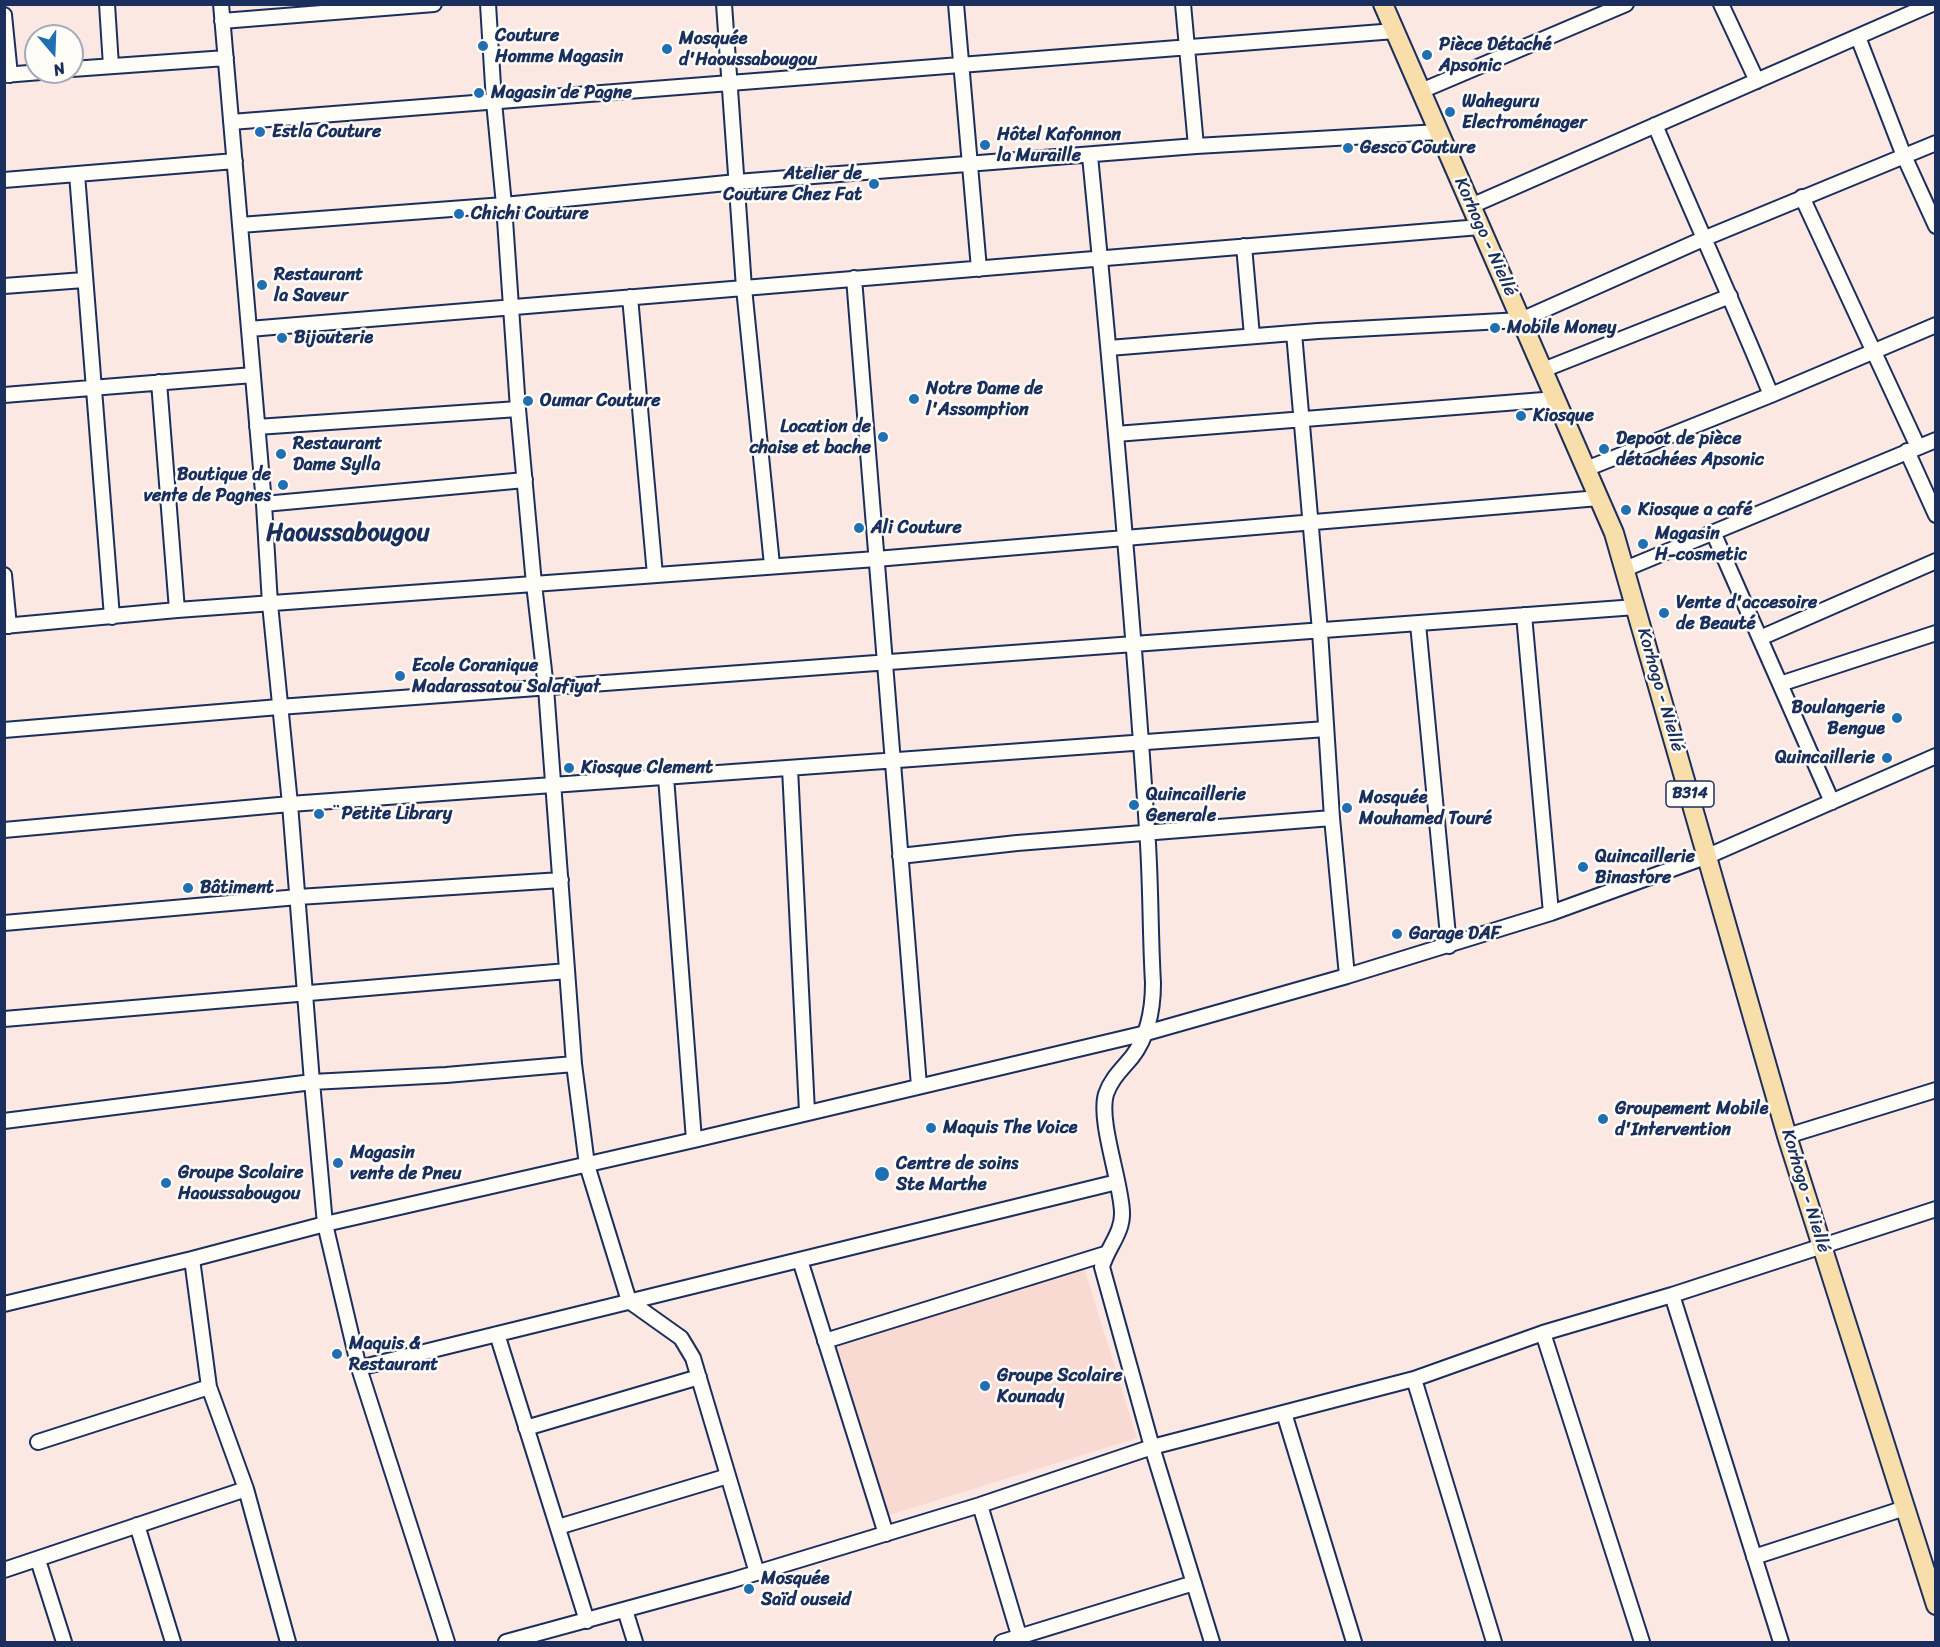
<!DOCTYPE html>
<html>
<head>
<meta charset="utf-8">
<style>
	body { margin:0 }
	#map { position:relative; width:1940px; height:1647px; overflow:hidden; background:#fbe8e2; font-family:Sriracha,sans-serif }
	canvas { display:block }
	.frame { position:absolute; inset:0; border:6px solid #1b2f5e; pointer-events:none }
	.north { position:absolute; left:24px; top:24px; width:60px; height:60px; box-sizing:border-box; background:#fdfcf7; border:2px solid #a3aaba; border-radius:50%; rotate:161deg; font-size:16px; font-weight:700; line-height:24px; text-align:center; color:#1b2f5e }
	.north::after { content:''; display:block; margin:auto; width:21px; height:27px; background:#1f6fb2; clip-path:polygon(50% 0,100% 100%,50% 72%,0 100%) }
</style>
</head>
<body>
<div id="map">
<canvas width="1940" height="1647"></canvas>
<div class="frame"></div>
<div class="north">N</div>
</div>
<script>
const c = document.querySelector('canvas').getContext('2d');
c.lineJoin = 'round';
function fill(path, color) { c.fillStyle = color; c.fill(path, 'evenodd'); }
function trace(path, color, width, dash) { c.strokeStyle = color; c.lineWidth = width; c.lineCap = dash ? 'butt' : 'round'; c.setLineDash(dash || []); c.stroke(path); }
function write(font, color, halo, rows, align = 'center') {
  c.font = font + ' Sriracha,sans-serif'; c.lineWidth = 5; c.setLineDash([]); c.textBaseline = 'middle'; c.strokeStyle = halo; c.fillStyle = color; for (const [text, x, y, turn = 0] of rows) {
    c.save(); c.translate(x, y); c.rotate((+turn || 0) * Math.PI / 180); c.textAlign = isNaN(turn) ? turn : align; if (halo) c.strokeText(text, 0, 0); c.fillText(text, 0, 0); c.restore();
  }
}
const built = new Path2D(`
	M1084,1268L1137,1438L889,1515L837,1345Z`);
const minor = new Path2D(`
	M107,4L111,66
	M221,4L264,504L270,604L290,804L312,1082L325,1224L359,1368L447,1642
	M488,4L494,102L504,205L518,409L534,584L546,688L574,1064L587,1165L629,1301L681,1338L693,1358L757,1573
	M724,4L744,288L772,565
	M956,4L979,269
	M1183,4L1196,146
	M1721,4L1757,81
	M4,15L10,75
	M222,21L434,4
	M1858,37L1904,156L1936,226
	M72,69L226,58
	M4,75L41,72
	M1421,91L1626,4
	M231,122L1395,31
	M1655,125C1693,215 1734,304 1771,395
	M1090,156C1112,380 1132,604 1147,829C1151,880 1150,932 1153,983C1153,1009 1149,1035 1132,1057C1122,1069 1111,1079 1106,1094C1098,1121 1121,1181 1122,1212C1123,1233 1107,1248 1102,1267L1152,1447L1212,1642
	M77,174L112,617
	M4,180L235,161
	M1802,197L1918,447
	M1471,206L1932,4
	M240,225L504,205L737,182L1196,146L1439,132
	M1244,246L1252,336
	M854,278L919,1086
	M4,286L84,280
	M630,297L655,575
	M249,329L1480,227
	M1294,333L1320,631L1332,818L1347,976
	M1109,348L1318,331L1521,320L1703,239L1936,143
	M1543,370L1730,296
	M159,382L177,610
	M4,395L253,375
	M257,427L518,409
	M1116,434L1556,399
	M1907,451L1936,515
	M1586,469L1771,395L1936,325
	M264,504L525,480
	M1713,532L1832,802
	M1625,569L1936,440
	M4,575L9,626
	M1524,615L1551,913
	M1418,624L1449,946
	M4,626L177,610L876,559L1599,498
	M1760,638L1936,561
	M1780,684L1936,633
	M4,730L279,707L1636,607
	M790,768L807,1112
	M666,777L694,1140
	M4,830L290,804L1326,729
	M900,856L1017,843L1332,818
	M4,923L298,897L561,880
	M4,1019L567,971
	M4,1121L312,1082L446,1075L574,1064
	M1787,1136L1936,1090
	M192,1259L209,1387L246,1489L288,1642
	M800,1260L886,1534
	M1672,1295L1781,1642
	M4,1304L192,1259L325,1224L694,1140L1146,1033L1347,976L1551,913L1708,856L1936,756
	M1543,1333L1642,1642
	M497,1334L587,1621
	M825,1341L1105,1254
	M359,1368L1117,1182
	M1414,1379L1494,1642
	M1284,1413L1354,1642
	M526,1428L699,1377
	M38,1442L209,1387
	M980,1505L1021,1642
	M137,1525L173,1642
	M558,1527L728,1476
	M1754,1557L1905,1508
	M38,1560L64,1642
	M4,1570L246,1489
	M625,1610L635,1642
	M506,1642L733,1580L980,1505L1152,1447L1414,1379L1543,1333L1672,1295L1936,1209
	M1002,1642L1194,1583`);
const major = new Path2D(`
	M1383,4L1614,533L1787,1136L1936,1605`);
const markers = [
	[483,46,6,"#1f6fb2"],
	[667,49,6,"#1f6fb2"],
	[1427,55,6,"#1f6fb2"],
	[479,93,6,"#1f6fb2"],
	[1450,112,6,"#1f6fb2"],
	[260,132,6,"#1f6fb2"],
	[985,145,6,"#1f6fb2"],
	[1348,148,6,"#1f6fb2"],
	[874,184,6,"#1f6fb2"],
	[459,214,6,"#1f6fb2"],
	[262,285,6,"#1f6fb2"],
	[1495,328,6,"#1f6fb2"],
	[282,338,6,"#1f6fb2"],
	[914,399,6,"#1f6fb2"],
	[528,401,6,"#1f6fb2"],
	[1521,416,6,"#1f6fb2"],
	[883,437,6,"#1f6fb2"],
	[1604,449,6,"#1f6fb2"],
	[281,454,6,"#1f6fb2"],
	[283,485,6,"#1f6fb2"],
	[1626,510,6,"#1f6fb2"],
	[859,528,6,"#1f6fb2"],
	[1643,544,6,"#1f6fb2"],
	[1664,613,6,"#1f6fb2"],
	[400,676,6,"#1f6fb2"],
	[1897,718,6,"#1f6fb2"],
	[1887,758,6,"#1f6fb2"],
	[569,768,6,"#1f6fb2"],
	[1134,805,6,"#1f6fb2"],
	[1347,808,6,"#1f6fb2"],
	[319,814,6,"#1f6fb2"],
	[1583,867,6,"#1f6fb2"],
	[188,888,6,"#1f6fb2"],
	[1397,934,6,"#1f6fb2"],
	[1603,1119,6,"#1f6fb2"],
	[931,1128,6,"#1f6fb2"],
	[338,1163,6,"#1f6fb2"],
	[882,1174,8,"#1f6fb2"],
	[166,1183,6,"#1f6fb2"],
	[337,1354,6,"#1f6fb2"],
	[985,1386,6,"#1f6fb2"],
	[749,1589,6,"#1f6fb2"]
];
const shields = [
	[1690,794,48]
];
const shieldNames = [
	["B314",1690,794]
];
const poiNames = [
	["Couture",495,36],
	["Homme Magasin",495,57],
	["Mosquée",679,39],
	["d'Haoussabougou",679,60],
	["Pièce Détaché",1439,45],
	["Apsonic",1439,66],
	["Magasin de Pagne",491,93],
	["Waheguru",1462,102],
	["Electroménager",1462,123],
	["Estla Couture",272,132],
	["Hôtel Kafonnon",997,135],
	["la Muraille",997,156],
	["Gesco Couture",1360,148],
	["Atelier de",862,174,"right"],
	["Couture Chez Fat",862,195,"right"],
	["Chichi Couture",471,214],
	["Restaurant",274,275],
	["la Saveur",274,296],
	["Mobile Money",1507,328],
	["Bijouterie",294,338],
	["Notre Dame de",926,389],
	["l'Assomption",926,410],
	["Oumar Couture",540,401],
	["Kiosque",1533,416],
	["Location de",871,427,"right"],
	["chaise et bache",871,448,"right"],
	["Depoot de pièce",1616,439],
	["détachées Apsonic",1616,460],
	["Restaurant",293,444],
	["Dame Sylla",293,465],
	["Boutique de",271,475,"right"],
	["vente de Pagnes",271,496,"right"],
	["Kiosque a café",1638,510],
	["Ali Couture",871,528],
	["Magasin",1655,534],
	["H-cosmetic",1655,555],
	["Vente d'accesoire",1676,603],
	["de Beauté",1676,624],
	["Ecole Coranique",412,666],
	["Madarassatou Salafiyat",412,687],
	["Boulangerie",1885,708,"right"],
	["Bengue",1885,729,"right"],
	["Quincaillerie",1875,758,"right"],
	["Kiosque Clement",581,768],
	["Quincaillerie",1146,795],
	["Generale",1146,816],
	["Mosquée",1359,798],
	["Mouhamed Touré",1359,819],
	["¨Petite Library",331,814],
	["Quincaillerie",1595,857],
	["Binastore",1595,878],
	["Bâtiment",200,888],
	["Garage DAF",1409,934],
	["Groupement Mobile",1615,1109],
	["d'Intervention",1615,1130],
	["Maquis The Voice",943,1128],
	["Magasin",350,1153],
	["vente de Pneu",350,1174],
	["Centre de soins",896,1164],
	["Ste Marthe",896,1185],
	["Groupe Scolaire",178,1173],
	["Haoussabougou",178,1194],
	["Maquis &",349,1344],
	["Restaurant",349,1365],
	["Groupe Scolaire",997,1376],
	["Kounady",997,1397],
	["Mosquée",761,1579],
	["Saïd ouseid",761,1600]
];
const streetNames = [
	["Korhogo - Niellé",1485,237,66],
	["Korhogo - Niellé",1660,690,74],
	["Korhogo - Niellé",1805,1191,73]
];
const districtNames = [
	["Haoussabougou",348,534]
];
fill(built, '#f9dad3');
trace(minor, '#1b2f5e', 18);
trace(major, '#1b2f5e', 22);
trace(minor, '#fdfcf7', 14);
trace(major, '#f8deab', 18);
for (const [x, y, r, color] of markers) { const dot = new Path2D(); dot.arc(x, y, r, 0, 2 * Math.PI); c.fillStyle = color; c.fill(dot); trace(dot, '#fdfcf7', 2); }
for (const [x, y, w] of shields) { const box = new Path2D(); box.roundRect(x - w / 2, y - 13, w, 26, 4.5); c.fillStyle = '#fdfcf7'; c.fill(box); trace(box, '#1b2f5e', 1.5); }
write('bold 16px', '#1b2f5e', null, shieldNames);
write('bold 18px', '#1b2f5e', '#fdfcf7', poiNames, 'left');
write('18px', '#1b2f5e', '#fdfcf7', streetNames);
write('bold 24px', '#1b2f5e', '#fdfcf7', districtNames);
</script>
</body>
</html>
